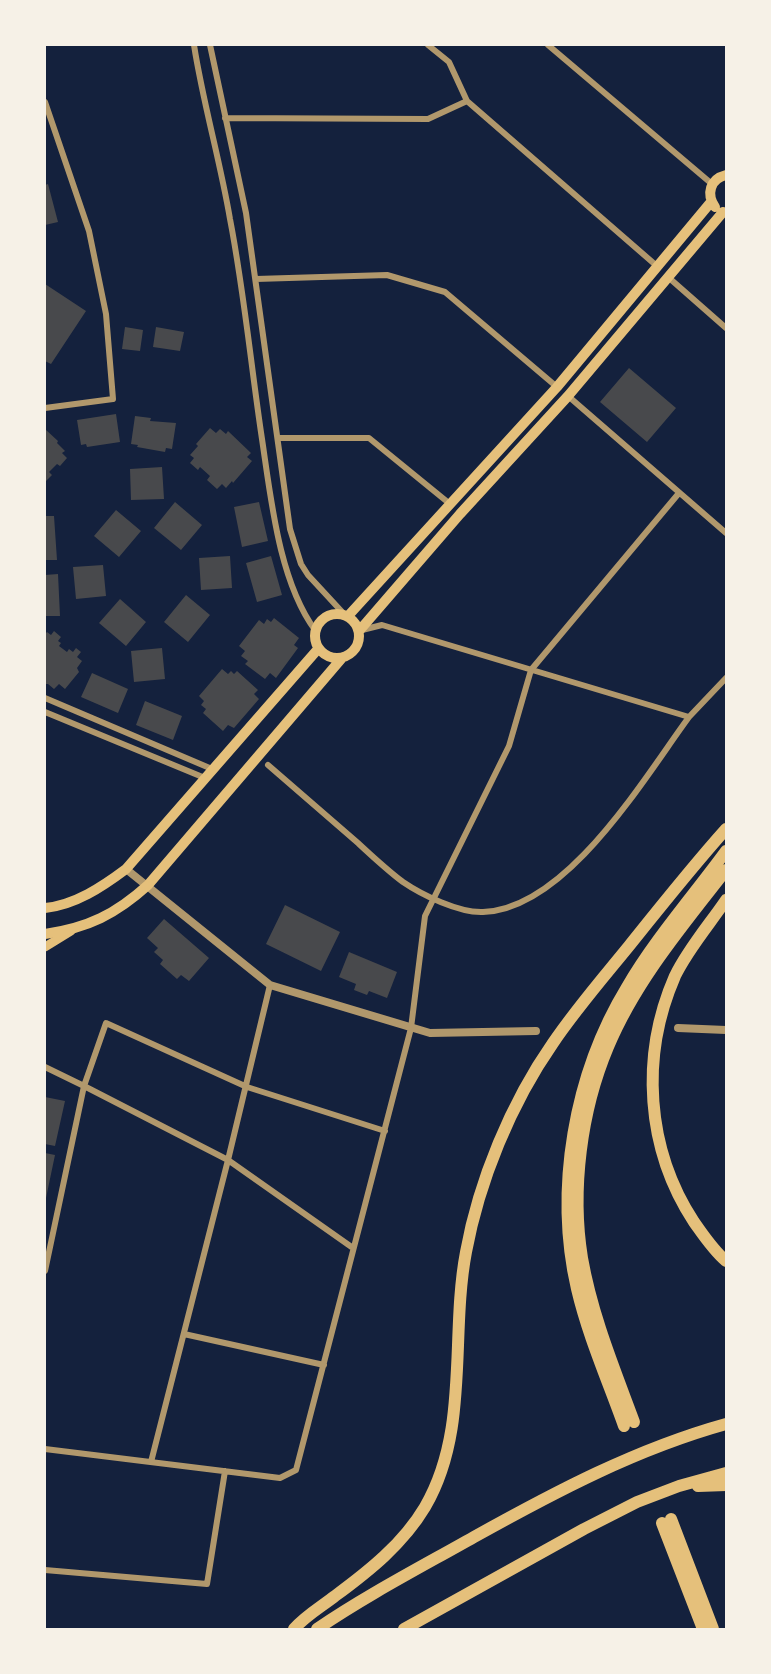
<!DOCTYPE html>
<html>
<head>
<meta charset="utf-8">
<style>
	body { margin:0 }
	#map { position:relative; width:771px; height:1674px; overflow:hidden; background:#14213d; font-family:Manrope,sans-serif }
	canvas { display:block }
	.frame { position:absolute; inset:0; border:46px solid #f6f1e7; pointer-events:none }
</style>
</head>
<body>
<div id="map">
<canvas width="771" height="1674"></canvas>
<div class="frame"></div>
</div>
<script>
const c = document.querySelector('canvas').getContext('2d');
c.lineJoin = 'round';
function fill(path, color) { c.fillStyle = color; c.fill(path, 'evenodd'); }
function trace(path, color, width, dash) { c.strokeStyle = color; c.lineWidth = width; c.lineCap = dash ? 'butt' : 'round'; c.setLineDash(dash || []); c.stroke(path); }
const building = new Path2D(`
	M48,184L58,222L45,225V185Z
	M45,284L86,311L51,364L45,361Z
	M125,327L143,330L140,351L122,349Z
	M156,327L184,332L180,351L153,347Z
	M629,368L676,408L647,442L600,402Z
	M116,414L120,442L87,447L86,444L81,445L77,420Z
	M135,416L151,418L150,421L176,423L172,449L166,448L165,452L137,447L138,445L131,444Z
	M210,428L216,433L220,429L226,434L228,431L251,453L247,457L252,461L233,483L232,481L226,488L222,484L217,489L207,480L210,476L200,467L198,470L190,463L194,458L190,455L198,446L196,444Z
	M45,429L58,441L57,443L65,451L62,453L67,458L60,466L57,464L49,472L52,475L45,482Z
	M162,467L164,499L131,500L130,469Z
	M175,502L202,525L181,550L154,528Z
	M259,502L268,541L242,547L234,507Z
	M116,510L141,531L119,557L94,536Z
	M45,516H54L57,560H45Z
	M230,556L232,588L201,590L199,558Z
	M271,556L282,595L257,602L246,563Z
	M103,565L106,596L76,599L73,567Z
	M58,574L60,616H45V575Z
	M186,595L210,615L188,642L164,622Z
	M120,599L146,622L126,646L99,623Z
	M274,618L299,638L294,645L298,648L276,678L270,673L265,679L245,664L248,661L241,656L245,651L239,646L259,620L264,624L267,619L271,622Z
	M54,631L61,637L58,641L61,643L59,646L67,652L69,649L73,652L76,648L81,652L77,657L82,661L77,668L79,672L65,689L59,684L54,689L48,684H45V634L47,632L51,635Z
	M162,648L165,679L134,682L131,651Z
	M222,669L228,674L231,671L234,674L237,671L258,690L254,694L259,699L234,728L228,725L223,731L203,713L206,709L201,705L204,701L199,696Z
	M92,673L128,689L118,713L81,697Z
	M145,701L182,716L173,740L136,725Z
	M285,905L340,932L321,971L266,944Z
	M164,919L209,958L189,981L181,975L177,979L160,964L163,960L154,952L158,948L147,938Z
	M349,952L397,972L387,998L369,991L367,995L354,990L356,984L339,977Z
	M45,1097L65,1101L55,1146L45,1144Z
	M45,1153L55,1155L46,1198L45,1197Z`);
const minor = new Path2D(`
	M194,45C203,103 220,160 230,219C244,291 251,366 262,439C271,499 279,581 315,630
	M210,45L246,213L290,529L301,564L308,575L344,614
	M548,45L712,184
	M467,101L658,267
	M45,102L89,231L106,314L113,399L45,408
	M225,118L428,119L467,101L449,62L428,45
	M668,277L726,328
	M256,279L387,275L445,292L557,387
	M568,396L726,533
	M278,438H369L450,504
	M362,630L382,625L689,717L726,678
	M45,698L212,769
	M45,712L205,778
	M268,765C298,791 328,817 358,843C372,856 387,870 403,882C422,895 459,913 483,912C567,909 644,778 689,717
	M270,985L228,1160L353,1248
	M45,1067L84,1086L45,1271
	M184,1334L324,1365
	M45,1449L280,1478L296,1470L411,1028L425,916L509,746L531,670L679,493
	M151,1462L228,1160L84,1086L106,1023L247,1087L385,1131
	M45,1570L207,1584L225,1471`);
const tertiary = new Path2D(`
	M126,869L270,985L430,1033L536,1031
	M678,1028L726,1030`);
const secondary = new Path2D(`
	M45,947L71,931`);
const primary = new Path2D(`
	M715,207C706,194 710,179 726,175
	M315 636a22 22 0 1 1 44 0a22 22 0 1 1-44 0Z
	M348,616L557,387L711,202
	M359,631L460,514L568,396L723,212
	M45,908C75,905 102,887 126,869L318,649
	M45,934C88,928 116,914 148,885L342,658`);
const motorway = new Path2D(`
	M726,900C709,925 688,949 675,976C640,1056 646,1149 694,1222C704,1236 713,1250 726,1261
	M634,1422C614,1368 592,1315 582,1258C571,1190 581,1111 608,1047C635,982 683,925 726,870
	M624,1426C608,1381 588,1336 577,1289C554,1189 574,1074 627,987C655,939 693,896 726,851
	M698,1486L726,1485
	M671,1519L713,1629
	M662,1523L703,1629
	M294,1629C305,1616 321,1607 335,1596C369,1571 403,1544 425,1507C470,1430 450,1336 466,1252C479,1181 511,1103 553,1043C576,1009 603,978 629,946C661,906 692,867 726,829
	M317,1629C367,1595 421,1567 474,1537C555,1492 636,1449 726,1424
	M404,1629L584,1529L637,1502L679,1486L726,1473`);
fill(building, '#48494c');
trace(minor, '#b1986c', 6);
trace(tertiary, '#b1986c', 8);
trace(secondary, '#e5c07b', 9);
trace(primary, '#e5c07b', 10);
trace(motorway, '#e5c07b', 12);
</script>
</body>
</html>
